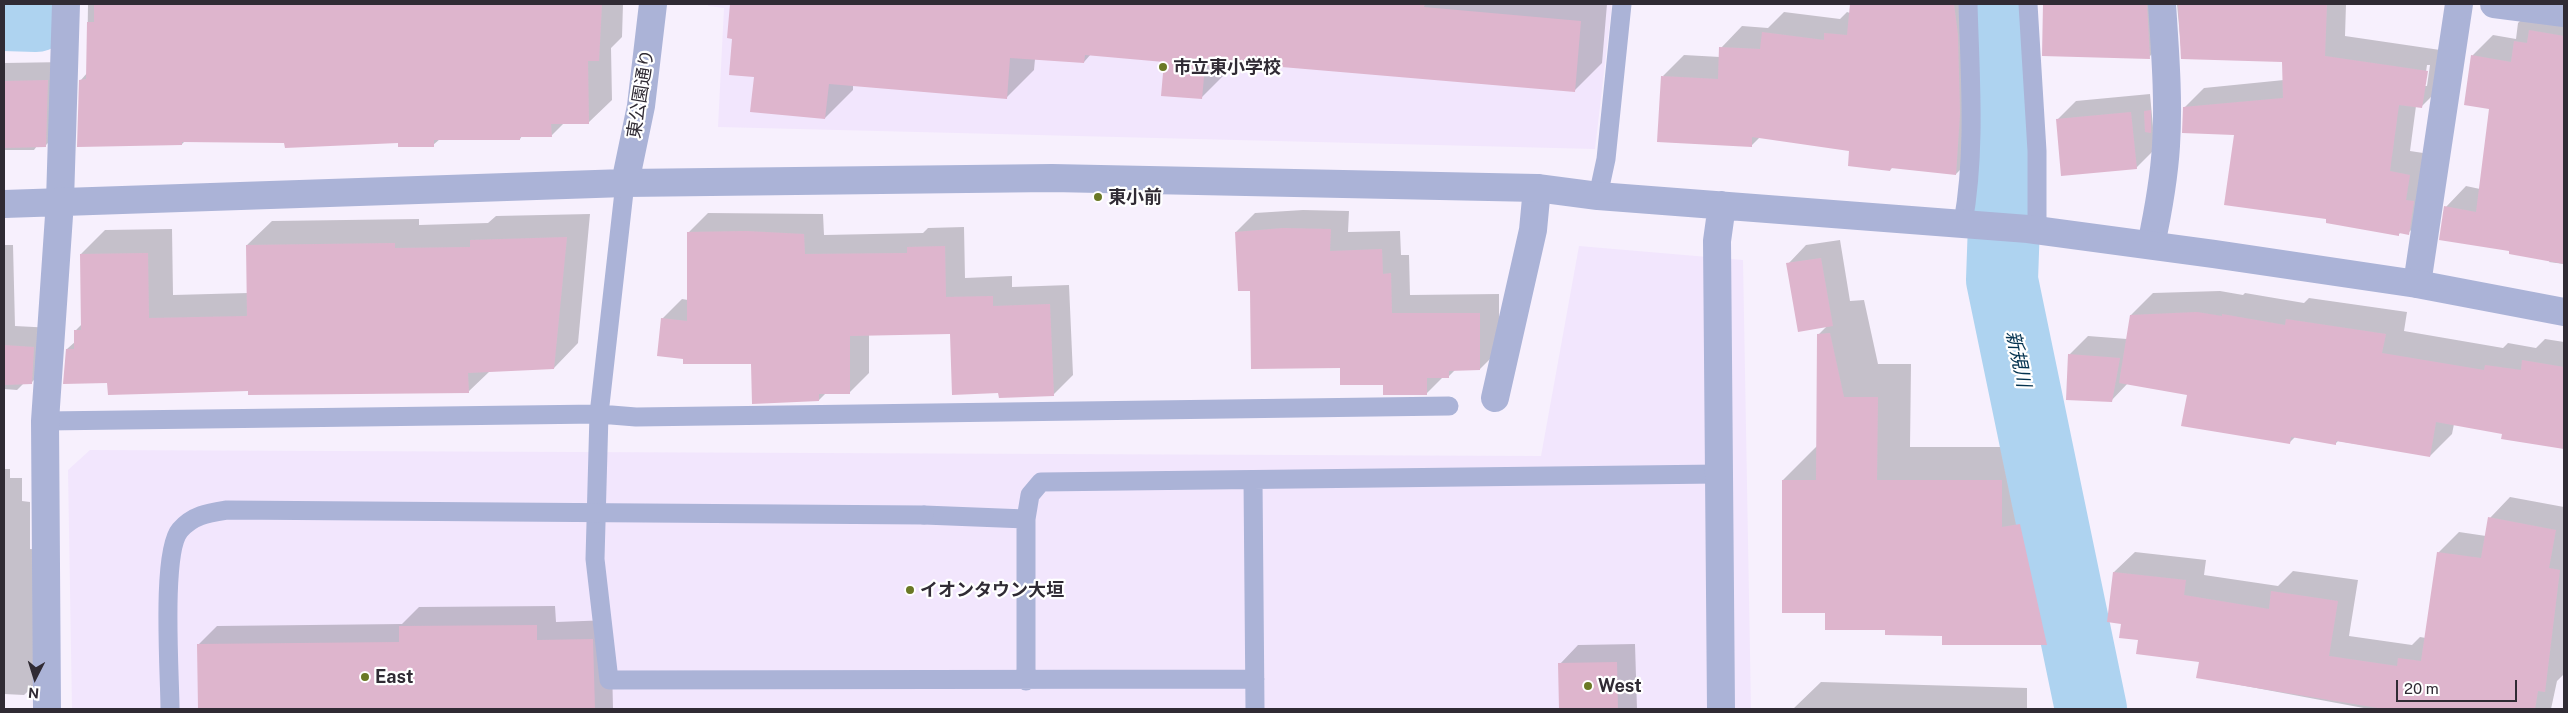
<!DOCTYPE html>
<html>
<head>
<meta charset="utf-8">
<style>
	body { margin:0 }
	#map { position:relative; width:2568px; height:713px; overflow:hidden; background:#f7f0fd; font-family:"Public Sans",sans-serif }
	canvas { display:block }
	.frame { position:absolute; inset:0; border:5px solid #302b34; pointer-events:none }
	.north { position:absolute; left:10px; top:653px; width:50px; height:50px; -webkit-text-stroke:4px #fff; paint-order:stroke; rotate:185deg; font-size:14px; font-weight:700; line-height:20px; text-align:center; color:#302b34 }
	.north::after { content:''; display:block; margin:auto; width:18px; height:22px; background:#302b34; clip-path:polygon(50% 0,100% 100%,50% 72%,0 100%) }
	.scale { position:absolute; left:2396px; top:680px; width:121px; height:22px; box-sizing:border-box; border:2px solid #302b34; border-top:0; padding-left:6px; font-size:15px; line-height:18px; white-space:nowrap; color:#302b34; -webkit-text-stroke:4px #fff; paint-order:stroke }
</style>
</head>
<body>
<div id="map">
<canvas width="2568" height="713"></canvas>
<div class="frame"></div>
<div class="north">N</div>
<div class="scale">20 m</div>
</div>
<script>
const c = document.querySelector('canvas').getContext('2d');
c.lineJoin = 'round';
function fill(path, color) { c.fillStyle = color; c.fill(path, 'evenodd'); }
function trace(path, color, width, dash) { c.strokeStyle = color; c.lineWidth = width; c.lineCap = dash ? 'butt' : 'round'; c.setLineDash(dash || []); c.stroke(path); }
function write(font, color, halo, rows, align = 'center') {
  c.font = font + ' "Public Sans","Noto Sans JP",sans-serif'; c.lineWidth = 4.5; c.setLineDash([]); c.textBaseline = 'middle'; c.strokeStyle = halo; c.fillStyle = color; for (const [text, x, y, turn = 0] of rows) {
    c.save(); c.translate(x, y); c.rotate((+turn || 0) * Math.PI / 180); c.textAlign = isNaN(turn) ? turn : align; if (halo) c.strokeText(text, 0, 0); c.fillText(text, 0, 0); c.restore();
  }
}
const built = new Path2D(`
	M708,4H1612L1595,149L718,127L724,8L708,6Z
	M1579,246L1743,260L1751,709H72L68,470L90,450L1541,456Z`);
const shadow = new Path2D(`
	M88,4H623L622,37L611,48L612,100L588,123H564L551,136H522L520,139H440L433,145L400,142L185,141L182,144L81,80L87,73Z
	M731,4H1607L1602,63L1574,91L1230,61L1229,70L1201,98L1165,61L1091,54L1084,62L1035,59L1034,70L1006,98L853,84V90L825,118L755,76L733,37H728Z
	M1851,4H1977L1980,118L1977,153L1956,174L1893,167L1890,170L1851,150L1760,137L1751,146L1663,76L1684,55L1720,57L1721,48L1742,26L1768,28L1784,12L1840,19L1847,12L1850,13Z
	M2045,4H2175L2176,30L2149,57L2044,55Z
	M2177,4H2346L2345,36L2447,51L2442,86L2421,107L2416,106L2410,151L2430,154L2429,213L2408,233L2401,232L2398,235L2328,218L2235,134L2184,108L2204,88L2284,80L2283,60L2182,58ZM2427,65H2430L2427,86H2424Z
	M2538,4L2564,5V264L2549,262L2550,260L2511,250L2446,207L2466,186L2480,189L2491,108L2472,56L2493,35L2516,39L2518,23Z
	M66,62L64,127L45,146H37L34,150H4V63Z
	M2150,94L2155,149L2136,168L2057,120L2076,101Z
	M1303,210L1349,211L1348,232L1400,231L1401,255H1409L1410,295L1499,294V350L1480,369H1456L1449,376H1444L1427,393L1384,384L1341,366L1251,289L1236,232L1255,213Z
	M708,213L823,214L824,235L923,233L928,228L964,227L965,278L1012,276V287L1069,285L1073,375L1053,395L1000,392L951,332L869,334V373L849,393H826L819,400L752,362L684,358L662,319L682,299L688,300V233Z
	M590,214L578,343L554,368L490,371L468,392L249,390L109,381L67,349L76,341L75,331L82,324L81,254L105,230L172,229L173,295L248,293L247,245L272,221L419,219V225L488,223L496,216Z
	M1840,240L1850,301L1864,300L1878,364H1911L1910,447H2035V495L2053,491L2080,610L2046,644L1886,629L1826,612L1783,480L1817,446L1818,335L1827,326L1788,264L1806,245Z
	M4,245H13L15,326L53,328L50,364L31,383H24L17,390L4,389Z
	M2220,291L2243,295L2245,293L2304,303L2309,298L2407,312L2404,331L2503,348L2508,343L2536,348L2545,339L2564,342V448L2503,438L2504,433L2454,424L2452,434L2430,456L2338,441L2335,444L2295,437L2289,443L2188,394L2128,383L2111,401L2069,355L2088,336L2127,339L2131,315L2153,293Z
	M4,469H10V478H22V501L30,502V549L45,550L49,671L24,695L4,694Z
	M2510,497L2564,507V674L2557,681L2551,709H2369L2197,677L2201,661L2140,639L2122,623L2114,572L2135,552L2206,560L2204,575L2278,586L2293,571L2358,580L2349,636L2412,645L2420,637L2426,638L2438,553L2459,532L2486,536L2490,518Z
	M555,606L556,622L611,620L613,709H199L198,645L217,626L402,624L419,607Z
	M1635,644L1637,709H1560V664L1578,645Z
	M1821,682L2027,688V709H1793Z`);
const river = new Path2D(`
	M1995,4L2006,168L2002,280L2091,709
	M4,15L36,16`);
const building = new Path2D(`
	M94,4H602L599,61H588L589,124H551L552,137H520V140H434V147H398V143L285,148L284,143L182,142V145L77,147L79,80L86,79L87,22H94Z
	M730,4H1425L1424,7L1581,21L1575,92L1223,62V67L1205,66L1202,99L1161,96L1164,62L1085,55L1084,63L1010,58L1007,99L829,84L825,119L750,112L754,77L729,75L732,39L727,38Z
	M1850,4H1954L1958,35L1960,114L1956,175L1891,168L1890,171L1848,166L1849,151L1752,137V147L1657,142L1661,76L1718,79L1719,47L1760,49L1762,32L1824,40V33L1847,35Z
	M2043,4H2147L2150,59L2042,56Z
	M2178,4H2327L2325,56L2428,71L2422,108L2399,105L2390,171L2410,175L2406,200L2414,201L2409,235L2399,233V236L2326,223V219L2224,205L2234,135L2182,133L2183,107L2283,98L2282,62L2181,59Z
	M2529,30L2564,36V264L2509,254V251L2439,240L2444,206L2476,212L2489,109L2464,105L2471,55L2511,62L2514,41L2527,43Z
	M48,80L46,147L4,148V81Z
	M2151,110V133L2145,132L2144,111Z
	M2131,112L2137,169L2061,176L2056,119Z
	M1283,228L1331,229L1330,251L1382,249L1383,274L1391,273L1392,313H1480V370L1449,371V378H1427V395H1383V385H1340V368L1251,369L1250,291H1238L1235,232Z
	M746,231L804,234L805,254L907,253V247L945,246L946,297L993,296V306L1050,304L1054,396L999,398L998,393L952,395L950,334L850,336V394H819V401L752,404L751,364H683V359L657,356L661,318L687,321V232Z
	M567,237L554,369L468,373L469,393L248,395V391L108,395L107,383L63,384L66,349H74V330H81L80,254L148,253L149,318L247,316L246,245L395,243V248L470,247V240Z
	M1821,258L1833,326L1798,332L1786,263Z
	M2197,312L2222,316V314L2285,325L2286,319L2386,334L2382,353L2484,370L2485,365L2521,370L2522,360L2564,367V449L2501,439L2502,434L2436,422L2430,457L2336,441V445L2291,437L2290,444L2181,426L2187,395L2119,383L2130,315Z
	M1830,333L1844,397H1878L1877,480H2002V527L2020,524L2047,645H1942V636L1885,635V630H1825V613H1782V480H1816L1817,334Z
	M4,345L34,347L32,384L4,385Z
	M2068,354L2120,358L2112,402L2066,400Z
	M2488,517L2556,530L2549,568L2560,570L2545,692L2538,691L2535,709H2384L2196,678L2199,662L2136,654L2138,640L2119,638L2121,624L2107,622L2113,572L2186,580L2184,595L2269,609L2271,591L2338,601L2329,656L2397,666L2398,658L2421,661L2437,552L2481,558Z
	M537,625V640L593,639L595,709H198L197,644L399,642V626Z
	M1617,662L1618,709H1559L1558,663Z`);
const service = new Path2D(`
	M2028,4L2037,151V231
	M625,183L599,414L595,559L609,680L1255,679
	M1598,196L1606,159L1622,4
	M1963,223C1976,150 1970,77 1968,4
	M45,421L599,414L636,417L1449,406
	M1253,480L1255,709
	M924,515L1026,519L1030,495L1041,482L1719,474
	M1026,681V519`);
const minor = new Path2D(`
	M2494,4L2564,13
	M60,201L66,4
	M2151,245C2158,212 2164,179 2166,146C2169,99 2165,51 2162,4
	M2417,284L2459,4
	M1495,398L1533,230L1537,188`);
const tertiary = new Path2D(`
	M625,183L641,106L653,4
	M4,204L625,183L1052,178L1537,188L1598,196L2028,229L2214,254L2417,284L2564,312
	M47,709L45,421L60,201
	M1721,709L1717,241L1722,205`);
const serviceBridge = new Path2D(`
	M170,709C170,676 161,552 180,530C193,515 208,513 227,510L924,515`);
const markers = [
	[1163,67,5,"#6a7825"],
	[1098,197,5,"#6a7825"],
	[910,590,5,"#6a7825"],
	[365,677,5,"#6a7825"],
	[1588,686,5,"#6a7825"]
];
const poiNames = [
	["市立東小学校",1173,67],
	["東小前",1108,197],
	["イオンタウン大垣",920,590],
	["East",375,677],
	["West",1598,686]
];
const streetNames = [
	["東公園通り",641,94,-81]
];
const waterNames = [
	["新規川",2018,359,78]
];
fill(built, '#f2e6fd');
fill(shadow, '#0003');
trace(river, '#aed3f0', 72);
fill(building, '#deb5cd');
trace(service, '#abb3d7', 19);
trace(minor, '#abb3d7', 28);
trace(tertiary, '#abb3d7', 28);
trace(serviceBridge, '#abb3d7', 19);
for (const [x, y, r, color] of markers) { const dot = new Path2D(); dot.arc(x, y, r, 0, 2 * Math.PI); c.fillStyle = color; c.fill(dot); trace(dot, '#fff', 2); }
write('bold 18px', '#302b34', '#fff', poiNames, 'left');
write('18px', '#302b34', '#fff', streetNames);
write('italic 19px', '#043350', '#fff', waterNames);
</script>
</body>
</html>
